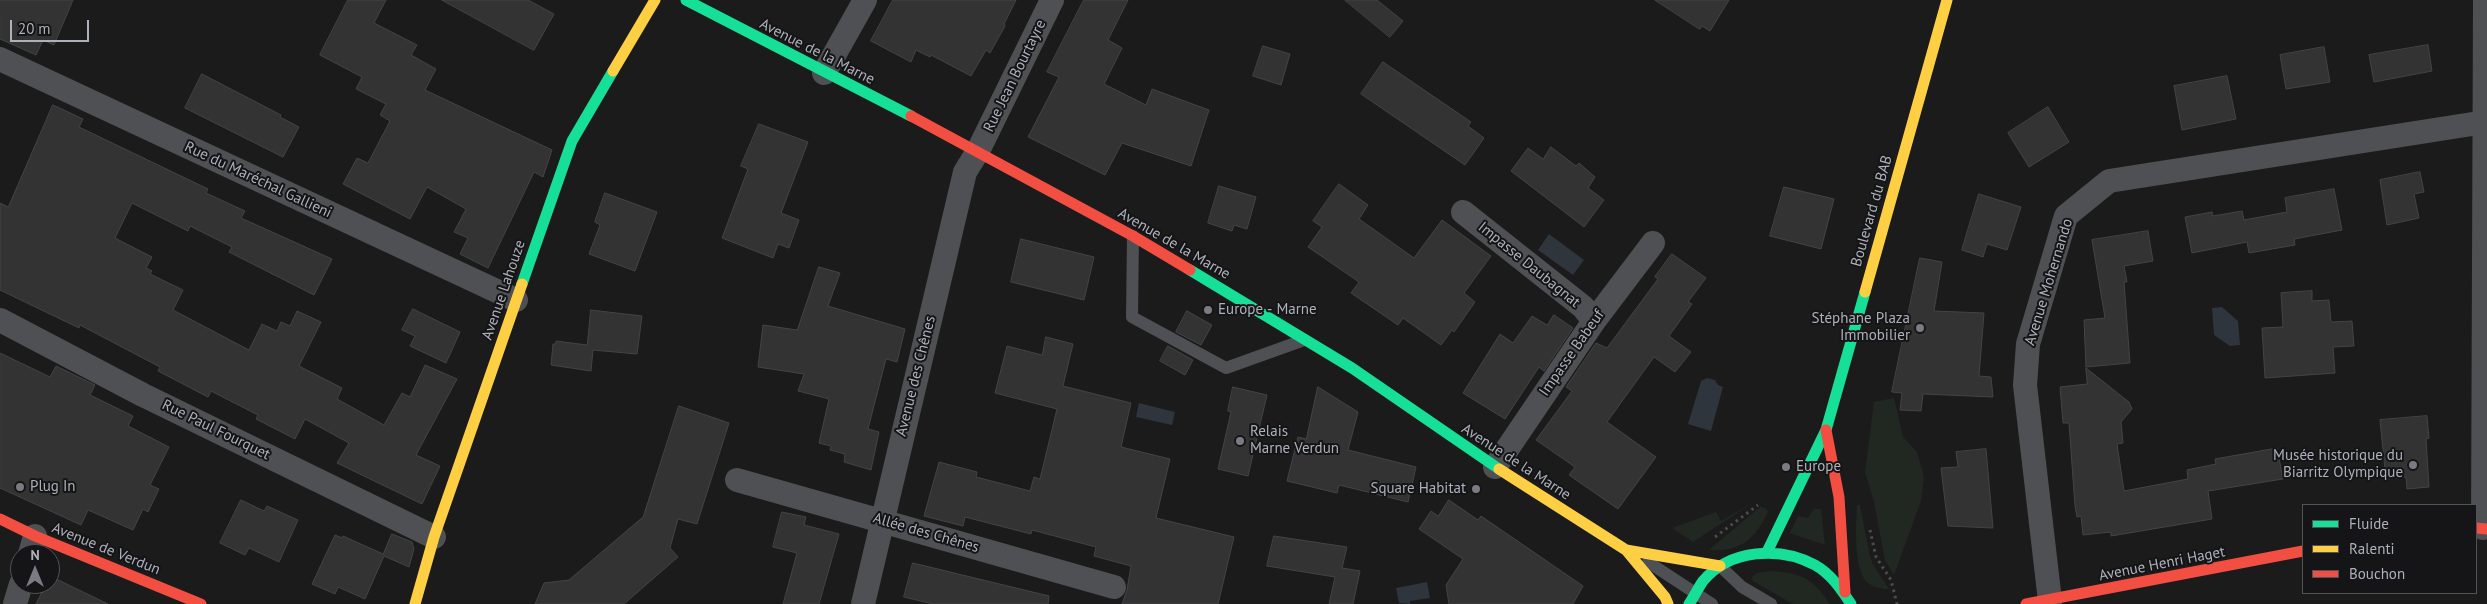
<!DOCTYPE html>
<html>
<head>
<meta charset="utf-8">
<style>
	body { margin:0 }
	#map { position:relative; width:2487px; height:604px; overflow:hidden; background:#1b1b1b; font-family:"PT Sans",sans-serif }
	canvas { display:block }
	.legend { position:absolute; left:2302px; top:504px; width:175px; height:90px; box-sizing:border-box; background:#151517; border:1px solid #525358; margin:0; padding:6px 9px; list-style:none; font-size:15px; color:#adb1ba }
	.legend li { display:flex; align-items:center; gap:10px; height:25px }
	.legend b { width:25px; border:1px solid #525358 }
	.north { position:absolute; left:10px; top:544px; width:50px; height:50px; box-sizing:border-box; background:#151517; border:1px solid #525358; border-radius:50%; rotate:0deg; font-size:14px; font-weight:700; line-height:20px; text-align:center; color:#adb1ba }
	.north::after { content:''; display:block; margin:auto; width:18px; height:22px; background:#7a7c82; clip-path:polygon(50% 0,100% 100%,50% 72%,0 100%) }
	.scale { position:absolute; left:10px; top:20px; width:79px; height:22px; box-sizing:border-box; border:2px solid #adb1ba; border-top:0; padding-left:6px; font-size:15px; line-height:18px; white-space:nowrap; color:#adb1ba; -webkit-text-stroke:4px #151517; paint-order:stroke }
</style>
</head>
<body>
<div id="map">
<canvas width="2487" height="604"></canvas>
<ul class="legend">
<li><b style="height:6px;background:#16e098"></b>Fluide</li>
<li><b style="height:6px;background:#ffcf43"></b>Ralenti</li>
<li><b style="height:6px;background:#f24e42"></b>Bouchon</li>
</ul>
<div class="north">N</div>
<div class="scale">20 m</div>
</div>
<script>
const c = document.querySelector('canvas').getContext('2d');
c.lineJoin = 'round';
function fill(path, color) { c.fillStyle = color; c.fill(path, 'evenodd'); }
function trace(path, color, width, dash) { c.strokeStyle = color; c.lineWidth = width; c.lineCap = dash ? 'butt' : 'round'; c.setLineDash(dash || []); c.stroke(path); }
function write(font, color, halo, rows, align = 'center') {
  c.font = font + ' "PT Sans",sans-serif'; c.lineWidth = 4; c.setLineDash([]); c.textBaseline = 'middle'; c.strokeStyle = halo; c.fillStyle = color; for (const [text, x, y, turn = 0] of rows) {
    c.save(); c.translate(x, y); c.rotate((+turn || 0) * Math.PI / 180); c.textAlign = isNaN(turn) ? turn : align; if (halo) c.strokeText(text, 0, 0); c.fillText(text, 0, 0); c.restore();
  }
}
const green = new Path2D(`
	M1894,398L1903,437L1917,452L1924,477L1921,501L1894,575L1885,560L1874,502L1865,472L1874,402Z
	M1754,502L1693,542L1672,528L1716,512L1721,521Z
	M1857,505H1860L1869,552L1873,565L1889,589C1881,589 1874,588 1867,582C1853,568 1856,523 1857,505Z
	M1760,507L1766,508L1768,512C1754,540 1741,552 1709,550Z
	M1814,509H1821L1825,545L1790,533L1798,516L1808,518Z
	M1770,571C1801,572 1813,579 1830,604H1793L1753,581L1752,577L1757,573Z`);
const water = new Path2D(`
	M1549,234L1584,260L1573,275L1538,250Z
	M2222,307L2238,321L2240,345L2230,346L2214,335L2212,308Z
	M1707,378L1715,380L1718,385L1723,387L1711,431L1688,424L1701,381Z
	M1139,403L1175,412L1172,425L1136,417Z
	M1427,582L1430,598L1410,601V604L1399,603L1396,588Z`);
const building = new Path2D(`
	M0,0H73L54,45L43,40L36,55L0,39Z
	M348,0H386L374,23L417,45L411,55L436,69L425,90L552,150L543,177L534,172L488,268L460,254L468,238L454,232L466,209L427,187L410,219L343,184L357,158L368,163L390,121L380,115L386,104L356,89L362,77L320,55Z
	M442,0H528L554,14L534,50Z
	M893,0H1016L1004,24L1005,26L990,53L986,50L971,76L931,55L930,57L916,50L911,62L871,41Z
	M1084,0H1128L1108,40L1122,48L1104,84L1146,105L1152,89L1209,110L1191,166L1122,143L1105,175L1028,137L1059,77L1047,72Z
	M1345,0H1377L1403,21L1390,37Z
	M1655,0H1729L1710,31L1702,26L1700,29Z
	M2428,45L2432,71L2374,82L2369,55Z
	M1263,46L1290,54L1281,85L1253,76Z
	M2324,47L2330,82L2286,89L2280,55Z
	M1383,62L1471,122L1468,126L1484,138L1465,165L1361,94Z
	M202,74L281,115L280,117L299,127L283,157L185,108Z
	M2227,76L2236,119L2182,130L2174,86Z
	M53,105L83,119L79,127L208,189L206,193L245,211L241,218L332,259L314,295L229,252L232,247L190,226L188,231L132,203L115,238L152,257L146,268L152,271L150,274L183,290L173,310L249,350L262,324L277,331L281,322L290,326L297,311L321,322L299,366L342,388L337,399L384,425L402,393L410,397L425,365L457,379L416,455L440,466L422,504L337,463L349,443L305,419L295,439L256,419L258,415L211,391L208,397L158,371L160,367L80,325L79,328L0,290V203L8,207Z
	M2048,107L2069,142L2029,167L2008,133Z
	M759,124L808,142L781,213L799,220L789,248L778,244L773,258L722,238L748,169L741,166Z
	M1551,147L1576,166L1579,163L1595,177L1588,188L1604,200L1584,227L1511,171L1528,148L1543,159Z
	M2420,172L2424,192L2414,194L2419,218L2387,225L2380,180Z
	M1339,184L1368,205L1359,219L1414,258L1442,220L1491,256L1464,293L1475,302L1454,332L1452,330L1441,345L1403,318L1398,325L1351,293L1359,282L1308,247L1322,227L1313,221Z
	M1219,186L1256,197L1247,229L1234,225L1232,231L1208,223Z
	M1784,187L1834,199L1821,249L1770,236Z
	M2334,189L2342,230L2294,239L2295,245L2249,253L2247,242L2192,253L2185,217L2212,212L2213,216L2242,211L2244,220L2287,212L2285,198Z
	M605,193L657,212L635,271L589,254L600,225L595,222Z
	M1979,194L2021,207L2007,250L1987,244L1983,257L1962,250Z
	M2148,231L2153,261L2124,266L2127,282H2124L2130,363L2086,367L2084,320L2105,318L2092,240Z
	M1021,239L1094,257L1084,300L1011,282Z
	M1672,254L1706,278L1688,302L1692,304L1669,336L1691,352L1675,372L1654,357L1607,422L1656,457L1618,509L1569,475L1575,467L1536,440L1572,391L1566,387L1596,343L1607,348L1658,279L1655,277Z
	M1920,258L1942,262L1934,311L1984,313L1979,376L1991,377L1993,397L1923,394L1921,411L1900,410L1902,393L1892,392Z
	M819,267L840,273L828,306L905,329L897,362L886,359L868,429L879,432L871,470L844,462L845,454L830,450L831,446L819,443L829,399L798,391L804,374L758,367L763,325L797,330Z
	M2312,291V301L2329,300L2331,322L2352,321L2354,346L2333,347L2335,373L2265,378L2262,328L2283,327L2281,293Z
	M413,309L460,332L446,363L410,346L415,336L402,330Z
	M591,310L642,316L637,354L593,350L591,371L551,365L553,344H556V341L587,345Z
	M1187,311L1212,325L1201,345L1176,332Z
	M1554,315L1573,328L1544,371L1539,367L1505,419L1463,393L1500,334L1513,343L1532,316L1547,325Z
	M1046,337L1073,344L1063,386L1131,403L1121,447L1170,459L1156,518L1234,537L1218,604H1122L1127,590L1131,566L1094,556L1096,547L1032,530L1031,534L965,517L963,526L924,516L939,462L977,472L976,477L1030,491L1034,477L1040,479L1057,409L995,393L1007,346L1042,355Z
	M1168,346L1193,360L1185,375L1160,361Z
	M0,353L50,377L56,366L95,385L90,395L133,416L128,426L169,447L150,485L159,489L148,512L143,509L133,530L88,510L81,525L0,488Z
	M2086,368L2129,402L2132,409L2121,422L2123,443L2117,444L2124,491L2188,479L2187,470L2216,464L2215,459L2277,448L2283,479L2208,491L2212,519L2111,536V532L2083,535L2081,516L2077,517L2075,506L2069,423H2063L2060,387L2087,384Z
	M1233,387L1267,395L1248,476L1218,469L1231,412L1228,411Z
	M1318,387L1358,412L1348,450L1416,467L1408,502L1339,485L1337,493L1287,481L1298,437L1306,439Z
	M679,406L729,423L697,524L678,519L670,548L678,557L624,604H535L544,583L569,580L643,517Z
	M2427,416L2429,438L2426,439L2429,487L2407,489L2406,477L2386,479L2380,420Z
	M1986,449L1993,528L1948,526L1941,468L1958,467L1956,452Z
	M241,500L264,511L267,506L298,520L279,562L249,548L245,555L220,543Z
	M1449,500L1478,520L1481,516L1583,586L1573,604H1449L1446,585L1463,559L1419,529L1431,511L1438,516Z
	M782,512L806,517L804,525L839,534L819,604H783L797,553L773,547Z
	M392,534L412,542L414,549L409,567L384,556L365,599L338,587L335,594L312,584L335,535L342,538L343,536L383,554Z
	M1274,536L1347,547L1342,568L1360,571L1353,604H1329L1335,577L1267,566Z
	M913,563L1049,596L1048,604H933L904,597Z
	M50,577V576L108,604H36L46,584H50Z`);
const path = new Path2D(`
	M1870,530L1876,557L1891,580L1897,604
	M1715,537L1758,505`);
const lane = new Path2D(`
	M1133,236L1132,317L1226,368L1304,340
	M1648,562L1712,604
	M1720,566L1742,587L1771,604`);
const street = new Path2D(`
	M0,59L516,300
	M824,73L865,0
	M1463,212L1583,307L1594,321
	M0,320L143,395L434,537
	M1495,467L1594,321L1653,243
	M737,480L1114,587
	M2483,528L2485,0
	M30,554L35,536
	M2050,601L2025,385L2028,344L2066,216L2109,181L2485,122
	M15,604L21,584
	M863,604L965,172L978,151L1052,0`);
const fast = new Path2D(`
	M686,0L911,116
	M1190,270L1352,368L1499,469
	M522,284L572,141L613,71
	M1767,552L1826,430L1865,292
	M1689,604C1694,597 1698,588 1703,581C1730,549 1780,546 1815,565C1831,574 1841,589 1851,604`);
const slow = new Path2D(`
	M613,71L655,0
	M1865,292L1947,0
	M1499,469L1626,550L1665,597L1668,604
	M1626,550L1720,566
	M415,604L434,537L522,284`);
const jam = new Path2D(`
	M911,116L1133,236L1190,270
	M1826,430L1839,497L1845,592
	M0,519L35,536L201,604
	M2476,528L2487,529
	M2026,604L2303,551`);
const markers = [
	[1208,310,5,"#7a7c82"],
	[1920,328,5,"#7a7c82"],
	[1240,441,5,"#7a7c82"],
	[2413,465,5,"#7a7c82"],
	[1786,467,5,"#7a7c82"],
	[20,487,5,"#7a7c82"],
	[1476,489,5,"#7a7c82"]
];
const streetNames = [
	["Avenue de la Marne",817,52,27],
	["Rue Jean Bourtayre",1015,76,-64],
	["Rue du Maréchal Gallieni",258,180,25],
	["Boulevard du BAB",1872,211,-74],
	["Avenue de la Marne",1174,244,30],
	["Impasse Daubagnat",1529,265,39],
	["Avenue Mohernando",2049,282,-73],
	["Avenue Lahouze",504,290,-71],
	["Impasse Babeuf",1572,353,-55],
	["Avenue des Chênes",916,376,-76],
	["Rue Paul Fourquet",216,430,26],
	["Avenue de la Marne",1516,462,33],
	["Allée des Chênes",926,533,16],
	["Avenue de Verdun",106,549,22],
	["Avenue Henri Haget",2162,564,-11]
];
const poiNames = [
	["Europe - Marne",1218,310],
	["Stéphane Plaza",1910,319,"right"],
	["Immobilier",1910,336,"right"],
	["Relais",1250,432],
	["Marne Verdun",1250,449],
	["Musée historique du",2403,456,"right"],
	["Biarritz Olympique",2403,473,"right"],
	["Europe",1796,467],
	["Plug In",30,487],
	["Square Habitat",1466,489,"right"]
];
fill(green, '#212822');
fill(water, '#2e353c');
fill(building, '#333');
trace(building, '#434447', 1);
trace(path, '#4b4c4e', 3, [2.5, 4]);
trace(lane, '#4f5054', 12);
trace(street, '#4f5054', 24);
trace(fast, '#16e098', 11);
trace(slow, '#ffcf43', 11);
trace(jam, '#f24e42', 11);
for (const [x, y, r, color] of markers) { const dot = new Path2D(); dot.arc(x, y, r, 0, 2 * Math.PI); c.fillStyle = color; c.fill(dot); trace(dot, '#151517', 2); }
write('15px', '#adb1ba', '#151517', streetNames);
write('15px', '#adb1ba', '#151517', poiNames, 'left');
</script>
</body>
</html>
